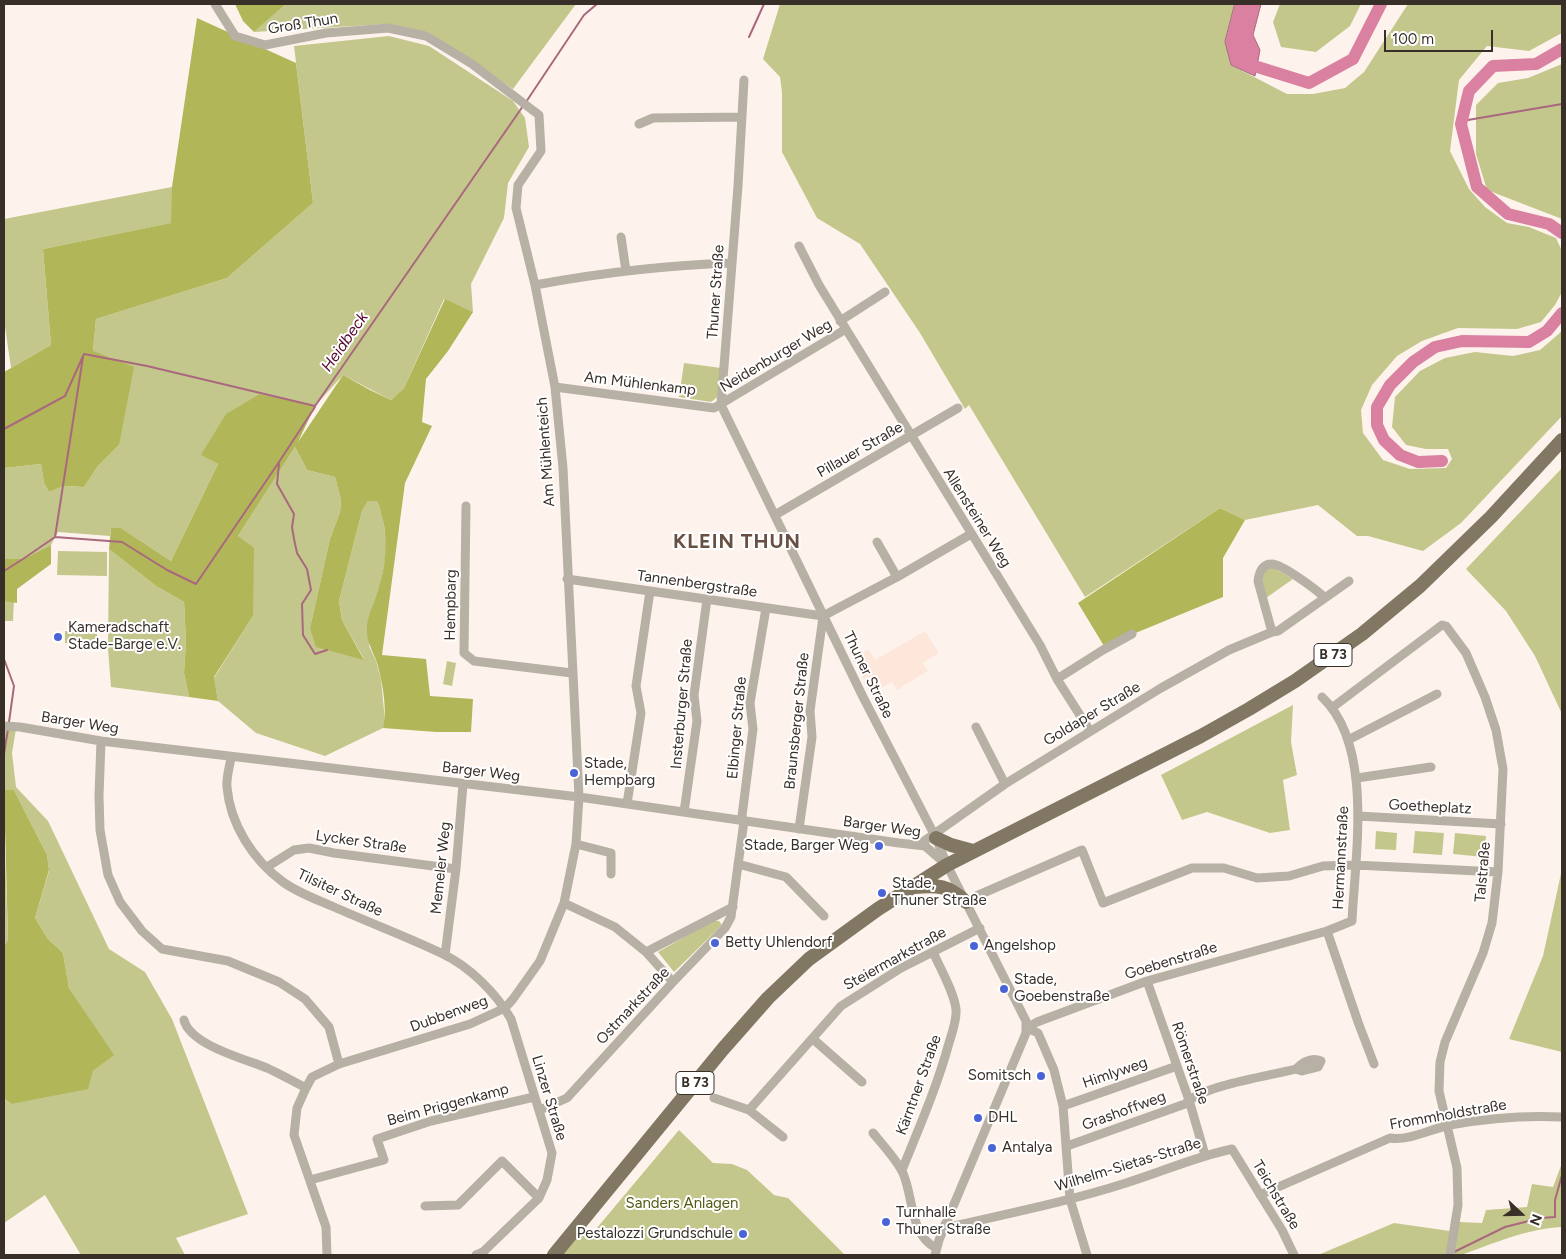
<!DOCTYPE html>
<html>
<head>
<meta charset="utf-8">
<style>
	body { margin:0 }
	#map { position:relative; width:1566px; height:1259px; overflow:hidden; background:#fef3ec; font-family:Figtree,sans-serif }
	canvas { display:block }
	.frame { position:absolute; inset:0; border:5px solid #392f29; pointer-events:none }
	.north { position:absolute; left:1496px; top:1189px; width:50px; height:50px; -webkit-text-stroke:4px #fff; paint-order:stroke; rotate:111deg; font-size:14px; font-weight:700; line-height:20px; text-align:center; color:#392f29 }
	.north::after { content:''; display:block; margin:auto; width:18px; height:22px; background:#392f29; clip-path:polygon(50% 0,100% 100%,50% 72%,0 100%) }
	.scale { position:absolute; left:1384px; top:30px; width:109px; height:22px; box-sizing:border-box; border:2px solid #392f29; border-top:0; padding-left:6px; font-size:15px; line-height:18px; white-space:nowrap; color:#392f29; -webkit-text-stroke:4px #fff; paint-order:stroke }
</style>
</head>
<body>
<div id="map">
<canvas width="1566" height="1259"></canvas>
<div class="frame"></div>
<div class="north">N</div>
<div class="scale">100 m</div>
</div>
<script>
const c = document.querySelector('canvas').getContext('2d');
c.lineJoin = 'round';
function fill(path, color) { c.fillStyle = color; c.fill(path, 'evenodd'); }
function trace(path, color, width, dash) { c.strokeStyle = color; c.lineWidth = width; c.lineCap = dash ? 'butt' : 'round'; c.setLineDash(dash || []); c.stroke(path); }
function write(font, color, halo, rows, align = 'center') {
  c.font = font + ' Figtree,sans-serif'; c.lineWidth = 4; c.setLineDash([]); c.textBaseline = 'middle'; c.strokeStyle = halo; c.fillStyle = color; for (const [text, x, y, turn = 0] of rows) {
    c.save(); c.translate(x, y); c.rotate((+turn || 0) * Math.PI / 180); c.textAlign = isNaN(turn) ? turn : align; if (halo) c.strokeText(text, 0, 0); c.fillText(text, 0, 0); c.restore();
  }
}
const built = new Path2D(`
	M925,631L939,653L923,663L928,671L897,690L892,682L871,694L853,658L869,649L875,660Z`);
const green = new Path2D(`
	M286,4H576L513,89L428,32L387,24L254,32Z
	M780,4H1235L1225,42L1231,65L1287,94H1313L1345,88L1364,72L1408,4H1562V33L1529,51L1487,46L1459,80L1450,151L1469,189L1485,207L1507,223L1529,227L1556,238L1562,251V292L1555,305L1541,322L1517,329L1458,328L1422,341L1397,356L1372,385L1361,410L1363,433L1383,460L1410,469L1446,468L1452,459L1448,449H1426L1406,445L1392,427L1395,397L1420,371L1445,358L1475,352L1513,356L1540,350L1562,331V416L1461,523L1423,551L1368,536H1357L1318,505L1245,520L1220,508L1085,597L969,405L965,409L920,333L860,244L817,218L782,152V92L780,77L763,59Z
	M1280,4H1361L1350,26L1316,52L1281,47L1273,22Z
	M389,36L429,46L513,101L525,118L529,147L508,183L504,218L471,284L473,312L444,299L404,388L391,400L343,375L315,406L260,394L202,455L218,464L171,561L121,528H111L110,536L58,532L51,545L23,559H4V468L41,464L44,483L49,492L64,486L84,487L98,466L119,445L93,351L96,319L227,278L313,203L294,46Z
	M1562,64V219L1487,190L1476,154V105L1498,83L1528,78Z
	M172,187V223L43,249L51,345L11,368L4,320V219Z
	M684,363L721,368L719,396L711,402L679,397Z
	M295,447L307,470L335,477L341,500L340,512L330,539L310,628L364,659L342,620L339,601L362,511L368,501H377L383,517L387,549L369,646L376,661L381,679L385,721L383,728L325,756L256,733L218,701L214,678L253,616L238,536Z
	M1562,468V714L1535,656L1506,611L1466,569Z
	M109,549L156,586L184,602L186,641L184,673L189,697L111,687L108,649Z
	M58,551L107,552V576L57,575Z
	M1270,567L1276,569L1293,579L1266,598L1262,580L1264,572Z
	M4,597L14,598L13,621H4Z
	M65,631H97V643H65Z
	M447,661L456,663L452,686L443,684Z
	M1293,705L1291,742L1297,775L1283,780L1290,830L1270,833L1207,812L1182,820L1161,775Z
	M4,722L17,723L12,753L16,787L48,821L109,949L145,972L172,1019L248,1214L176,1238L185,1255H81L45,1195L4,1223V1098L11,1104L93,1071L113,1055L69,988L63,953L48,939L35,918L49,871L47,855L14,790H4Z
	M4,821L8,940L4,946Z
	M1376,831L1397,833L1396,850L1375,849Z
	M1415,831L1444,833L1442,855L1413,853Z
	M1455,833L1486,836L1484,857L1453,854Z
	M1562,869V1052L1509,1039L1543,956Z
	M713,921H719L722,925L674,972L658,952Z
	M679,1130L713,1163L732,1164L747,1170L774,1195L788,1198L844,1254L929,1255H560L584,1228L591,1235Z
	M1562,1163V1227C1526,1229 1495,1243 1461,1255H1451L1459,1222L1482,1223L1486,1210L1527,1207L1532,1184L1553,1187Z
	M1394,1223L1450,1231L1446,1255H1318Z`);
const forest = new Path2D(`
	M235,4H286L254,32L243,21Z
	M197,18L296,63L313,203L227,278L96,319L93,351L134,367L119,445L98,466L84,487L64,486L49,492L44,483L41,464L4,468V372L51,345L43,249L171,223L172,187Z
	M445,299L473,312L448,351L426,379L422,422L432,426L405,483L382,655L426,659L430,696L473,699L471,732H436L383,728C388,712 382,677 376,660C372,650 366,640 367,627C367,617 374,604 377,594C387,563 390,532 377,501H368L362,511L339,601L342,620L364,660L316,647L310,628L330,539L340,512L341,500L335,477L307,470L295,447L238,536L254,548L253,616L214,677L218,701L189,697L184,673L186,641L184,602L156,586L109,549L111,528H121L171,561L218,464L201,455L226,414L260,394L315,406L298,442L343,375L370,390L391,400L404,388Z
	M1220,508L1245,520L1223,558V597L1104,646L1078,603Z
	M51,545V564L17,589V603L4,601V559H23Z
	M4,790H14L47,855L49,870L35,918L48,939L63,953L69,988L114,1055L93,1071L88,1089L11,1104L4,1098V946L8,940Z`);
const water = new Path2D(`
	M1235,4H1261L1253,35L1260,50L1255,76L1231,65L1225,42Z`);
const stream = new Path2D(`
	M749,37L764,4
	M526,102L584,15L597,4
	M1462,121L1562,104
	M4,429L65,396L84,354L147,366L315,406L523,106
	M279,464L277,484L294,514L292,527L294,539L297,553L307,569L311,590L302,604L303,635L315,654L327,650
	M55,537L83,357
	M4,571L23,559L55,537L122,542L167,570L196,584L279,462L315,407
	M4,659L14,686L9,722
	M4,754L8,729
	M4,901V939
	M1454,1252L1505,1227L1541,1218L1555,1217V1200L1562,1175`);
const river = new Path2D(`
	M1562,49L1536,64L1493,66L1469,91L1461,124L1477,187L1508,214L1549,224L1562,233
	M1246,57L1248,64L1309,83L1353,59L1381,4
	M1442,461L1418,462L1400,455L1384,440L1377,425V407L1390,385L1413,362L1435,347L1462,341L1529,342L1547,331L1562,313`);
const minor = new Path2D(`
	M215,4L235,36L265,45L326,33L388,28L426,36L472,64L539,115L541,151L518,185L516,208L535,285L555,387L563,468L579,797L576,844L564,903L540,961L513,999L505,1008L470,1024L339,1064L312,1077L306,1088L297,1108L294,1135L326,1227L327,1255
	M744,80L738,186L721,405L863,697L936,838L947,865L1026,1021V1033L939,1240L935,1255
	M639,124L653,118L742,117
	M621,237L626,271
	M799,246L819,285L1040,645L1057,679L1090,731
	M535,285C600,273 665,265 732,263
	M840,321L885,292
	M555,387L714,408L846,329
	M466,506L464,653L474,661L572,673
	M775,515L958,408
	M877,542L897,577
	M567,579L823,616
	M1325,598C1317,590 1282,564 1272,564C1262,564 1259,573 1258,581L1272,632L1278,631L1349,581
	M823,616L897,577L971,534
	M1057,679L1103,650L1132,634
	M1322,697C1374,746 1355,856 1352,921L1327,931L1358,1022L1374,1064
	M1333,707L1442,625L1446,626L1466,653L1485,697L1496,730L1503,769L1498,872L1492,923L1483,953L1445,1042L1440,1062L1439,1091L1457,1168L1458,1205L1450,1255
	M4,726L20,727L101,741L579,797L899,843L925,846L947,865
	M976,727L1005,784
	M1348,740L1437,694
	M101,741L99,796L100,830L108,875L120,902L142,931L162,949L228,961L279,982L305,999L329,1027L339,1064
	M231,757C230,766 226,777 227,787C230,824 253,860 283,882C298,893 318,900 334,907C370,923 408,937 443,954C470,967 496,993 511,1019L552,1153L547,1180L539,1198L483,1252L476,1255
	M1357,778L1431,767
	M627,804L641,713L636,686L650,591
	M684,812L697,721L694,695L707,599
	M1358,816L1501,824
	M799,829L812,737L810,711L823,617
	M576,844L611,853V874
	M920,844L1005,784L1161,688L1229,650L1272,632
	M738,864L786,877L824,916
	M267,867L294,850L309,848L334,853L456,869
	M974,897L1082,850L1103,903L1192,868H1224L1257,878L1289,876L1323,866L1355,865L1498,872
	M564,903L615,927L646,952L673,982
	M646,952L733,907
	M445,955L456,869L463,784
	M1147,981L1189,1100L1205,1155
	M184,1020C190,1045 245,1059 267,1068C280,1074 293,1081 306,1088
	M1027,1028L1037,1022L1147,981L1327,931
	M1027,1028L1038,1033L1054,1070L1063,1106L1070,1199L1087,1255
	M813,1039L862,1082
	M714,1098L749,1110L783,1137
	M1063,1106L1177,1066
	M540,1110L567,1098L673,982L725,928L731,917L744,821L742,816L753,729L750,703L766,608
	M749,1110L841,1006L901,968L980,928
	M873,1133C883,1145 895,1158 902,1171C914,1195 909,1235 936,1248
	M1067,1146L1185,1104C1203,1085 1269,1076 1296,1069L1302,1071L1318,1067L1321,1061C1311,1057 1303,1062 1296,1069
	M902,1170C919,1128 937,1087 949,1043C952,1033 957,1020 956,1009C954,992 940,968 933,952
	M310,1180L384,1160L377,1139L431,1121L534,1097
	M1260,1195L1390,1138C1409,1141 1431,1129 1450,1125C1488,1118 1524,1115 1562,1117
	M425,1206L458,1205L502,1161L539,1198
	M945,1224L954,1226C1011,1213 1070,1201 1126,1183C1162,1172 1194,1157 1232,1149L1282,1230L1294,1255`);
const primary = new Path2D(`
	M936,838L951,845L973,851
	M914,887C938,885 948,885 966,902
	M554,1255L723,1049L768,998L809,959L878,909L947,865L1201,736L1249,709L1295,681L1362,634L1420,586L1491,517L1562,440`);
const markers = [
	[58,637,5,"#4a63d7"],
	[574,773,5,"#4a63d7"],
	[879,846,5,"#4a63d7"],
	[882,893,5,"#4a63d7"],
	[715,943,5,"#4a63d7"],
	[974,946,5,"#4a63d7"],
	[1004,989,5,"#4a63d7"],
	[1041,1076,5,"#4a63d7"],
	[978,1118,5,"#4a63d7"],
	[992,1148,5,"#4a63d7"],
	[886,1222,5,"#4a63d7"],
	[743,1234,5,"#4a63d7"]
];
const shields = [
	[1333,655,38],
	[695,1083,38]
];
const shieldNames = [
	["B 73",1333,655],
	["B 73",695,1083]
];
const streetNames = [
	["Groß Thun",303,24,-9],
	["Thuner Straße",716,292,-86],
	["Neidenburger Weg",776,356,-31],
	["Am Mühlenkamp",640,384,7],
	["Pillauer Straße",860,450,-30],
	["Am Mühlenteich",546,452,-94],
	["Allensteiner Weg",977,518,58],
	["Tannenbergstraße",697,584,8],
	["Hempbarg",451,605,-89],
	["Thuner Straße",868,675,64],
	["Insterburger Straße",682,704,-85],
	["Goldaper Straße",1092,714,-31],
	["Braunsberger Straße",797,721,-84],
	["Barger Weg",80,723,9],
	["Elbinger Straße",737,728,-85],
	["Barger Weg",481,772,7],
	["Goetheplatz",1430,807,3],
	["Barger Weg",882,827,8],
	["Lycker Straße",361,842,8],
	["Hermannstraße",1341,858,-87],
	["Memeler Weg",441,868,-84],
	["Talstraße",1483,872,-85],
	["Tilsiter Straße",340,893,25],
	["Steiermarkstraße",895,959,-29],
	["Goebenstraße",1171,961,-17],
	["Ostmarkstraße",633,1006,-47],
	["Dubbenweg",449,1014,-20],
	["Römerstraße",1190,1063,71],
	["Himlyweg",1115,1073,-19],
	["Kärntner Straße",919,1085,-70],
	["Linzer Straße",549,1098,73],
	["Beim Priggenkamp",448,1105,-15],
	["Grashoffweg",1124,1111,-20],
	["Frommholdstraße",1448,1115,-10],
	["Wilhelm-Sietas-Straße",1128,1165,-17],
	["Teichstraße",1276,1195,59]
];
const poiNames = [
	["Kameradschaft",68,628],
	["Stade-Barge e.V.",68,645],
	["Stade,",584,764],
	["Hempbarg",584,781],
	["Stade, Barger Weg",869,846,"right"],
	["Stade,",892,884],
	["Thuner Straße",892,901],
	["Betty Uhlendorf",725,943],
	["Angelshop",984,946],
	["Stade,",1014,980],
	["Goebenstraße",1014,997],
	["Somitsch",1031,1076,"right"],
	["DHL",988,1118],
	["Antalya",1002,1148],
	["Turnhalle",896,1213],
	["Thuner Straße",896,1230],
	["Pestalozzi Grundschule",733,1234,"right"]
];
const parkNames = [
	["Sanders Anlagen",682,1204]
];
const waterNames = [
	["Heidbeck",345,342,-55]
];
const districtNames = [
	["KLEIN THUN",737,542]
];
fill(built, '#fce7da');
fill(green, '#c3c78b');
fill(forest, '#b1b659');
fill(water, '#da81a2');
trace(water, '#aa687e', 1);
trace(stream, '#aa687e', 2);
trace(river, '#da81a2', 12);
trace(minor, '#b7b0a5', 9);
trace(primary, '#827763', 14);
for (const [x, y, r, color] of markers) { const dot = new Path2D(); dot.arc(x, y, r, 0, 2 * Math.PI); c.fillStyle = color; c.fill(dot); trace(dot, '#fff', 2); }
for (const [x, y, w] of shields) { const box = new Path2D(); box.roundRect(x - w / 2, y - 11.5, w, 23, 4); c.fillStyle = '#fff'; c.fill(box); trace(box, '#392f29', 1); }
write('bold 14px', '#392f29', null, shieldNames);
write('15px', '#392f29', '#fff', streetNames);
write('15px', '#392f29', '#fff', poiNames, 'left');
write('15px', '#565813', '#fff', parkNames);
write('italic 16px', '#5b0a33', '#fff', waterNames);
c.letterSpacing = '1px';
write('bold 20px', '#685143', '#fff', districtNames);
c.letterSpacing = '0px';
</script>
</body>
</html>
